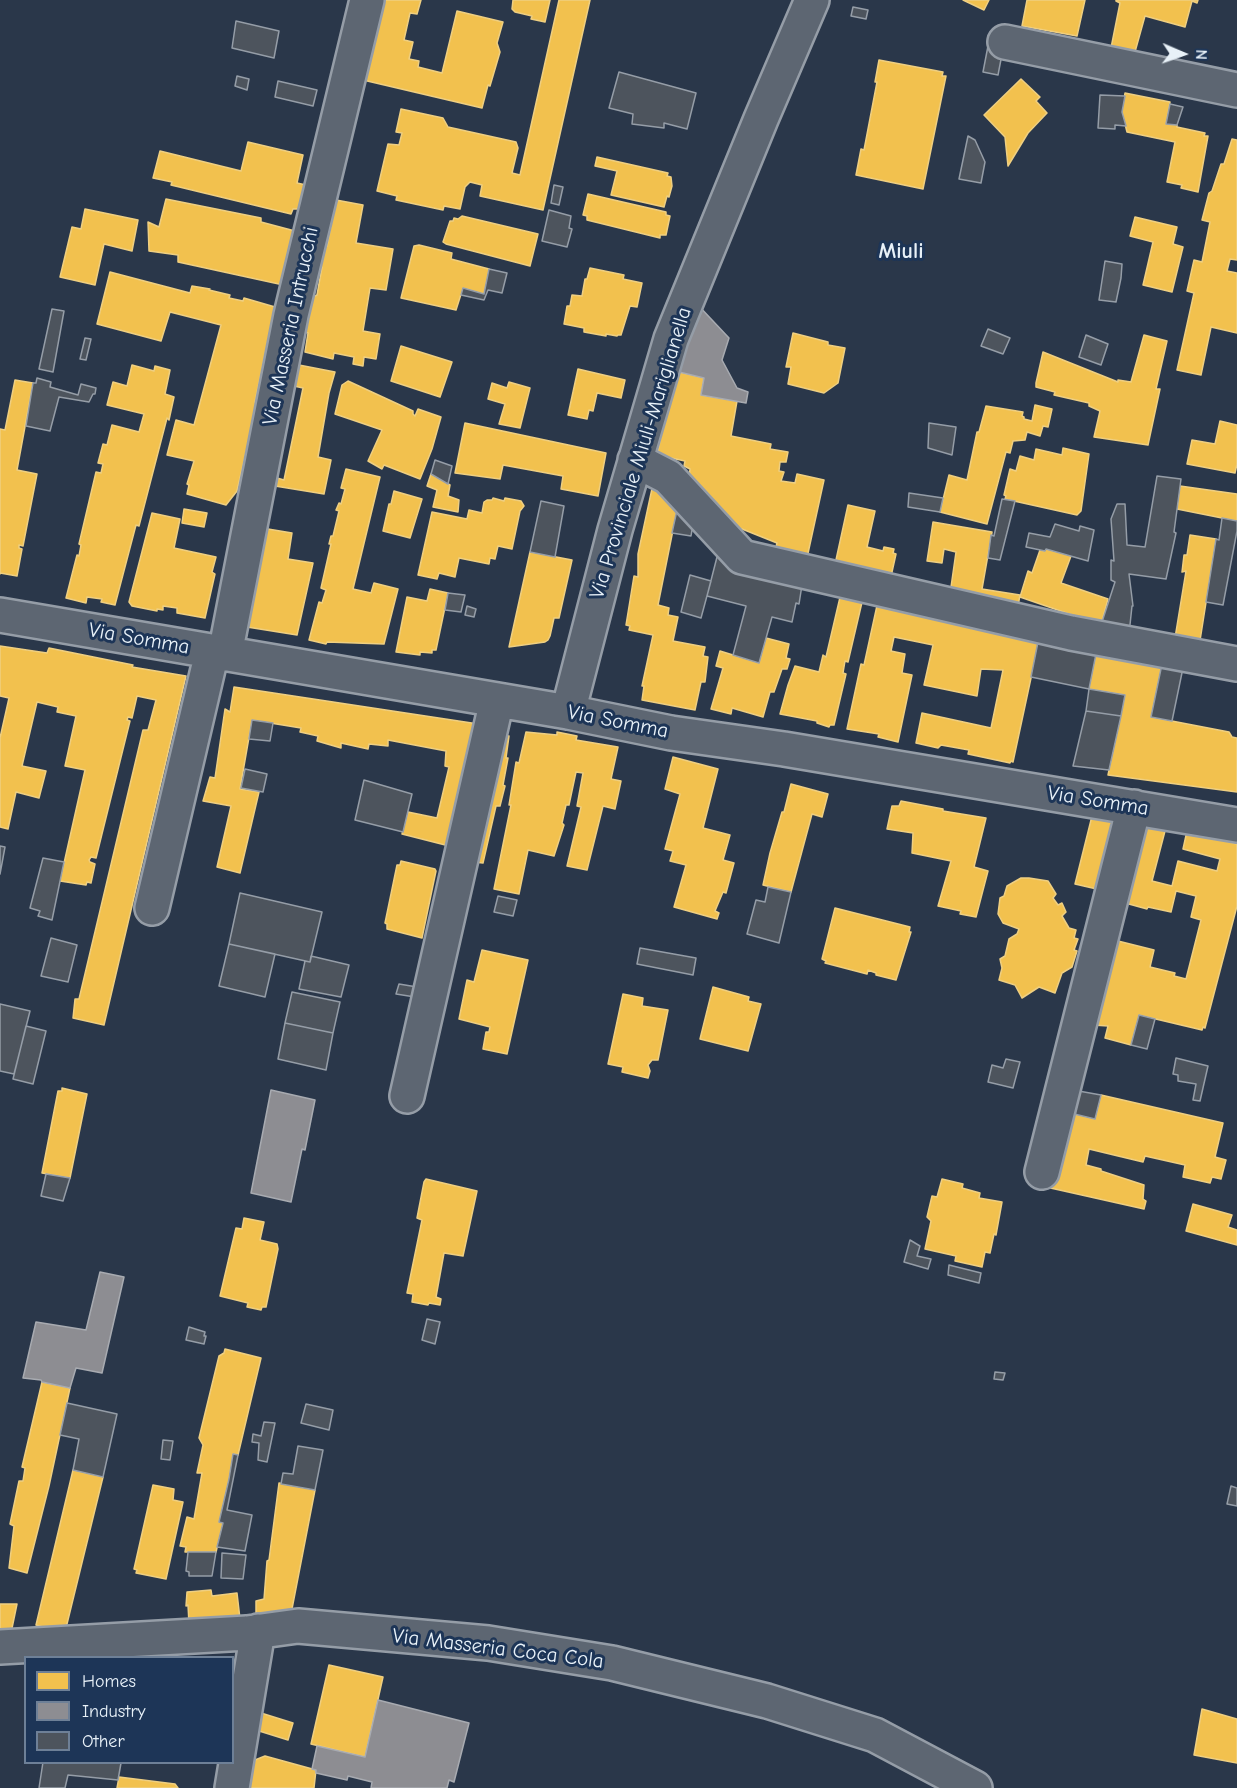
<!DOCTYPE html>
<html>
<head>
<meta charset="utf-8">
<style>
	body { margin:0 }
	#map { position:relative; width:1237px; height:1788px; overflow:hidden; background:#2a374a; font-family:"Comic Neue",sans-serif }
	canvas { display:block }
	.legend { position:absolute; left:24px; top:1656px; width:210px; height:108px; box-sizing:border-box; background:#1d3557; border:2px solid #6e8097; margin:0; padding:8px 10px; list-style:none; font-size:18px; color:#e8f1f8 }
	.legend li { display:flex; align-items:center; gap:12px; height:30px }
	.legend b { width:30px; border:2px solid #6e8097 }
	.north { position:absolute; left:1153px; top:24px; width:60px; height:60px; -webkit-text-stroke:4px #1d3557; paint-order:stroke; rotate:92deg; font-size:16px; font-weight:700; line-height:24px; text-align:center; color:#e8f1f8 }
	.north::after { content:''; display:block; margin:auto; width:21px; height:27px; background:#e8f1f8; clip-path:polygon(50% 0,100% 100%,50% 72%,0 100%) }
</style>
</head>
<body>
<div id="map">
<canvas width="1237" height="1788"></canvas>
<ul class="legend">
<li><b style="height:16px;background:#f2c14e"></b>Homes</li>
<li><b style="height:16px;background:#8d8d92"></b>Industry</li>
<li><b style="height:16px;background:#4d545d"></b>Other</li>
</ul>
<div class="north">N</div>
</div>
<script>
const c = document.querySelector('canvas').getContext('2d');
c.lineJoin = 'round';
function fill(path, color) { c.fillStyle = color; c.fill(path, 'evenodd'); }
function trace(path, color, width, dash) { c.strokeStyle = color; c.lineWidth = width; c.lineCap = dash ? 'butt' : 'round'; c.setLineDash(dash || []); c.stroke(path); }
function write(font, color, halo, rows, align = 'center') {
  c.font = font + ' "Comic Neue",sans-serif'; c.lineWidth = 6; c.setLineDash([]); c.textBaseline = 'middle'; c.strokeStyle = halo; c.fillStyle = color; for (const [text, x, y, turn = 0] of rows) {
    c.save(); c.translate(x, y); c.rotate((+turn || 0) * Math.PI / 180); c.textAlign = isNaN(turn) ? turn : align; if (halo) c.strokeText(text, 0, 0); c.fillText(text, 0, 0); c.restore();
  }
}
const homes = new Path2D(`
	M380,0H421L417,14L410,13L404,40L413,42L409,59L419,61L418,67L442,73L457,11L503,22L497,43L500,52L490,86L488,85L482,108L363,80L372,29L377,31L383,6L379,5Z
	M513,0H550L545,22L531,19L532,16L515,12L512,9Z
	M559,0H590L543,210L480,196L482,185L470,182L465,187L460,209L444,206L443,210L396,200L397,196L377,191L388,144L399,145L402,133L396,132L401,109L443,118L448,127L516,142L518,148L512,173L520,175Z
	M963,0H989L984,10Z
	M1027,0H1085L1077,36L1022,26Z
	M1116,0H1198L1197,3L1192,1L1185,27L1145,16L1133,59L1110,53L1120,3L1116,1Z
	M879,60L943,72L942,76H946L923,189L856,175L861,149L864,150L877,82H875Z
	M1021,79L1040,97L1036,101L1047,113L1028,133L1008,166L1005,137L984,115Z
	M1125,93L1170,102L1166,124L1177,125V127L1205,133L1204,136H1208L1198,192L1181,188L1182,185L1167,182L1175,142L1127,132L1122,112Z
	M1232,139L1237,140V260L1230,259L1227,271L1237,273V333L1211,327L1201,375L1177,370L1194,293L1187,291L1194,260L1202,262L1210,222L1202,220L1209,193L1212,191L1221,164H1224Z
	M248,142L303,155L297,183L306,185L300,209H293L291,214L171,185L172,182L153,178L160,151L241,171Z
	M597,157L668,173L667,176L671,177L672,186L669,197L667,196L664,207L611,195L617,171L595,166Z
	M588,194L666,212V215L670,216L666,235H660V238L587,220V216L583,215Z
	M166,199L261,218V222L295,231L288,286L178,262V255L149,251L148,222L159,227Z
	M336,200L363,205L356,243L393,249L386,290L370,288L363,331L380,334L376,359L364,357L363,366L353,364L354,357L334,353L333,359L305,352L308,333L300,331L305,301L317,295L322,267H319L323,245L327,246Z
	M85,209L138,220L132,251L104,244L95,285L60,277L72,227L81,229Z
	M462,216L538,234L530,266L446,244L443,242L450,221H453L454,218L458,219Z
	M1135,217L1177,227L1173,244L1183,247L1172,292L1143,285L1153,242L1130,236Z
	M419,245L452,253L451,259L489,269L484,294L463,288L456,310L401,298L414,246Z
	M590,268L624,275L623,279L642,283L637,307L630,306L621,335H618L617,336L606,334V336L584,332V328L564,324L567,306H570L572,295L582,296L585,279H587Z
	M110,272L190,293L192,286L210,289L209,290L230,295L229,298L243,301L244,298L282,309L275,336L269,335L255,402L257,405L237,491L226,505L187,494L189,485L187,484L194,461L167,455L176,420L194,425L221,325L170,312L161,341L97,324Z
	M793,333L828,342V345L845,348L838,383L824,393L788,384L791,367H786Z
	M1144,335L1167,341L1156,389H1160L1148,445L1094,437L1100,411L1089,406V403L1054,395L1055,392L1036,387V383L1043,352L1118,382V380L1131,382Z
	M401,346L452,362L440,397L391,381Z
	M132,365L154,371L155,366L170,370L165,394L174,397L169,420L167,418L139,526L136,525L115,605L101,602L102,599L87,597L86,603L66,598L77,555L79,556L81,545L79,544L96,472L101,473L103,464L98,463L103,444L107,445L112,425L139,432L144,414L107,405L113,382L127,386Z
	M299,365L335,372L329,393L318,457L331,460L324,494L275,486L277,478L284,480L303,388L294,386Z
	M578,369L625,380L621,398L597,393L593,411L589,410L587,419L568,415Z
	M675,371L704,378L701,395L737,401L731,436L771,444L770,449L788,452L786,462H780L779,471L784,472L781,481L795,483L797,474L824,480L805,567L773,559L777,543L717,519L688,489L690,469L684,466L685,461L657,455Z
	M15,380L33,383L17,470L37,474L23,546L19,545V548L22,549L17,576L0,573V574V429L5,430Z
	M348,381L413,411V414L415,416L418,409L441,417L432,449L420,479L384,465L382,469L368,461L382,430L335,414L342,385Z
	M509,382L530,388L520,428L499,424L505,404L488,399L492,383L507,388Z
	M1035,405L1052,409L1048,427L1043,426L1040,436L1027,432L1025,440L1013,441L1010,453L1006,452L987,524L940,512L949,475L967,480L977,432H979L986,406L1023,412L1022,416L1024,417V419L1032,421Z
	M1220,421L1237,425V464L1235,473L1187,464L1192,440L1215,444Z
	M465,423L606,453L598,496L561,489L563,476L503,465L500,479L455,473Z
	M1063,448L1089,454L1081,511L1077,515L1005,499L1006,496L1004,495L1010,469L1016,471L1020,456L1034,460L1036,449L1062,455Z
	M346,469L380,477L353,589L371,593L374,583L398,589L384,644L327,642L326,644L309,640L319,602L322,603L326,590L321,588L331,544H329L331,536H333L339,511L336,510L339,503L341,504L345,489L341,488Z
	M431,474L450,485L448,496L459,500L458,512L433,507L437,490L427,486Z
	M653,484L677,510L658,605L669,608L668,615L678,617L673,641L705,647L703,656L708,657L705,682H701L695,710L642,700L644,686H642L653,635L629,630L630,626L626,625L634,576L638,577V554Z
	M1180,486L1237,494V521L1177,509Z
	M394,491L422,499L410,538L383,531L389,504H391Z
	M493,498L504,501L505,498L521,501L524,506L520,511L512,549L498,546L495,559L490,558L489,564L459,558L455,577L439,573L437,579L418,575L432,512L467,519L469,510L482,513L484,502L487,500H492Z
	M848,505L875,511L867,547L883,551L884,547L894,549L893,553L896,554L890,581L834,569Z
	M184,509L207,513L204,527L182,523Z
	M152,513L180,519L174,548L216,557L212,572L215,574L205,618L177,613V608L163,606V610L157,609V611L132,606L129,602Z
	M933,522L992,532L982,589L1020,595L1016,617L949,601L956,552L944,549L942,563L927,561Z
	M262,528L292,533L288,559L313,563L297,635L247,627Z
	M1190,535L1216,539L1199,647L1174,644L1186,571L1182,572L1184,555H1187Z
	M1046,549L1071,556L1061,583L1108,599L1101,625L1020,597L1028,571L1032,573L1040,550L1045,551Z
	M530,552L572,560L559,618H554L550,636L548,640L545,642L509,647Z
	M430,589L448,593L436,650H432V653L420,652V655L396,652L407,597L427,601Z
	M841,593L863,598L848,662L845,661L843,673L846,674L834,725H830L829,727L817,723V721L780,714L788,685L795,666L819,672L823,655L826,657Z
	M878,601L1040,636L1013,762L1011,761L1010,763L968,754L969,750L941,745L938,748L916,743L922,713L991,728L1003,670L981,669L977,696L924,685L933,645L894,637L891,651L905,654L902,673L912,675L898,742L878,737L879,734L847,729L861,664L864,665Z
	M766,638L789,644L786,658L790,659L787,669H782L774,692H770L763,717L732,708L731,714L711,709L723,668L716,666L720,651L759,663Z
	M0,646L47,653L49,648L133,665L132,667L186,676L104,1025L73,1018L75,999H79L143,730H148L156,700L137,696L132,718L128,717L127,720L130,721L96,858L91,857L89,860L90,862L95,864L91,883L87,882L86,885L60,881L85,770L65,766L76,716L57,712L58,707L37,702L22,766L46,771L39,798L16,792L8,829L0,827V738L9,698L0,696Z
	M1097,649L1162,664L1151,717L1229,732L1232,737L1237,738V792L1108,775L1125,695L1089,689Z
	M234,687L485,725L457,848L402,834L408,812L437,818L449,767L445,766L446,751L388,740V746L369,744L368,749L341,743V748L317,741L318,736L300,732L301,728L252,720L240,789L259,792L240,873L217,867L231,806L203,801L210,777L215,778L225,709L230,712Z
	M526,732L557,735V732L577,736L576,740L618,747L611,779L621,781L615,809L603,806L587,870L567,866L581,807L577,806L583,773L576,772L569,805H566L562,823L564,825L554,856L528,850L519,894L494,889L511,805H509L516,762L519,763Z
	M494,735L509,736L506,758H508L503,785L505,786L500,806H496L483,863L474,862Z
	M673,757L718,769L703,828L730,835L723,860L734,863L726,893L723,892L715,911L719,913L717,919L674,907L686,865L670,861L673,851L665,849L680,794L665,789Z
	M791,784L828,794L822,817L812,814L791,892L763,885L770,853L782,812H784Z
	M901,801L943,809V811L986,818L974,867L988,871L976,917L960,914L961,911L938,906L951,861L912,853L913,833L887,829L892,806H899Z
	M1093,812L1118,818L1101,890L1075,884Z
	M1138,824L1165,831L1152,881L1172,886L1178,861L1217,871L1220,859L1183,849L1187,831L1237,844V906L1205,1028L1203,1027L1202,1030L1139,1015L1131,1045L1105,1038L1108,1026L1093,1025L1114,940L1154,950L1150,967L1175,973L1174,976L1186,979L1201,920L1191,917L1196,896L1176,891L1171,912L1148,907L1147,909L1118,901Z
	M401,861L435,869L436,871L422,938L387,929V924L385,923L397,865H400Z
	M1021,878H1029L1048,881L1056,894L1053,898L1058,905L1062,903L1066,912L1062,916L1069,928L1076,930L1074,938L1078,939L1074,950L1077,951L1072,967L1062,973L1055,993L1039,987L1022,998L1015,985L999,980L1002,968L1000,959L1005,956L1009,939L1017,934L1019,929L1003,923L998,914L1000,898L1004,896L1007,886Z
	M835,908L910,927L909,932H911L896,980L876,975V973L868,970L867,974L825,963L826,961L822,959Z
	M482,950L528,960L507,1054L483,1049L486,1032H489L490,1027L459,1019L467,980L474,982Z
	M713,987L749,997L748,1001L761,1004L748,1051L700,1039Z
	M623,994L643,998L642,1006L668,1010L658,1060H652L648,1065L650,1071L648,1078L622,1072L623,1067L608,1064Z
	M62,1088L87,1094L70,1178L42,1173L58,1091H62Z
	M1101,1095L1223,1123L1215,1157L1226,1160L1221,1179L1212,1177L1210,1183L1183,1177L1185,1165L1145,1156L1143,1162L1089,1149L1086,1165L1101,1169V1171L1144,1185L1143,1199L1146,1201L1144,1209L1046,1187L1066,1112L1095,1119Z
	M426,1179L477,1191L463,1256L444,1253L436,1297L441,1299L440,1305L429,1303L428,1305L412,1302L413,1294L407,1293L422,1220L417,1218L424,1182Z
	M942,1179L963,1184L962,1188L980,1193L979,1198L1002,1202L996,1235L994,1234L990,1253L985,1252L982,1267L955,1261L956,1256L925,1249L931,1221L927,1217L932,1196L937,1197Z
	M1193,1204L1232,1215L1228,1227L1237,1230V1245L1186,1231Z
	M244,1218L264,1222L260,1240L277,1244L278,1249L266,1307H262L261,1310L247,1307L248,1303L220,1296L236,1228L242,1229Z
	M225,1349L261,1358L238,1455L233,1454L229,1479L219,1522L223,1523L216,1552H185L186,1547L180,1546L187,1517L194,1519L202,1473H197L203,1445L199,1438L219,1356L224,1353Z
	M42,1382L70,1388L49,1486L27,1573L9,1568L14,1526L10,1524L19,1481H23L25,1468L22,1467Z
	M73,1470L103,1477L66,1628L58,1626L57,1631L36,1625Z
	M279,1483L315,1490L291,1614L256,1619V1601L264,1599L267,1561L269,1560Z
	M153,1485L174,1489L173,1500L183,1502L166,1579L136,1573L137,1570L134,1569Z
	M211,1590L212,1596L237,1593L240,1619L189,1624L188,1605L186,1606L187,1592Z
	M0,1604H17L11,1633H0Z
	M329,1665L383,1677L365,1757L311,1744Z
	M1202,1709L1237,1719V1763L1194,1755Z
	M261,1713L293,1723L288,1740L256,1730Z
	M265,1756L316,1770L314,1788H248L255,1760Z
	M119,1777L175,1784L178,1788H117Z`);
const industry = new Path2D(`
	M697,304L729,338L722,360L737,388L748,392L746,403L701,395L704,378L675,371Z
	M271,1090L315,1100L305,1150L302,1149L291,1202L251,1193Z
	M100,1272L124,1277L102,1373L76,1368L70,1388L42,1382L41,1380L23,1378L36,1322L86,1330Z
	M378,1700L469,1723L454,1782L449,1780L447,1788H371L372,1782L348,1776L347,1780L316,1773V1770L312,1769L317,1746L365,1757Z`);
const building = new Path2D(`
	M853,7L868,10L866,19L851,16Z
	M236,21L279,31L274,58L232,48Z
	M988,46L1003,49L998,75L983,72Z
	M619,72L696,93L687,129L664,123V128L632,124L633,114L609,108Z
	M237,76L249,79L247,90L235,86Z
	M278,81L317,90L313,106L275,97Z
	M1100,95L1125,96L1122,112L1126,126L1115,125V129L1098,128Z
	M1170,104L1183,107L1177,125L1166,124Z
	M968,136L975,140L985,162L981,183L959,179Z
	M554,185L563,187L559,205L551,203Z
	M549,210L571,216L569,228L572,229L567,247L542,241Z
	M1105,261L1122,264L1121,278L1116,302L1099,300Z
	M489,269L507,273L502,293L488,290L484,300L461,295L463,288L484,294Z
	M52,309L64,311L53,372L39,369Z
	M988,329L1010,338L1003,354L981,346Z
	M1086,335L1108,344L1101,365L1079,357Z
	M85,338L91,339L86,360L80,359Z
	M37,378L51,382L50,387L78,395L81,384L96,388L95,394H93L89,402L59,397L50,431L26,426L33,383H36Z
	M929,423L956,427L952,455L928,448Z
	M435,460L452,466L448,484L431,474Z
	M1157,476L1181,479L1174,532L1176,533L1166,579L1129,574L1133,606H1132L1129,634L1101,625L1115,582L1111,580V560L1114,561L1111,519L1117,504H1125L1127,545L1145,547Z
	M909,493L943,498L940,512L908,507Z
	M1002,499L1015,501L1000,560L988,558L991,535L994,536Z
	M541,501L564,506L555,557L530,552Z
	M677,510L693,524L691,536L672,533Z
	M1222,518L1237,521V531L1223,605L1206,602L1216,539L1219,540Z
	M1055,524L1079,531L1080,526L1094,530L1088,561L1046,549L1045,551L1026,547L1029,533L1050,537Z
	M723,550L802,585L799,604L796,603L792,622L772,617L759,663L733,655L746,606L707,596L717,557Z
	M690,575L711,581L701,618L681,612Z
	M448,593L465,595L461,612L445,610Z
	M467,606L476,609L474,617L465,615Z
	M1039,637L1097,649L1089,689L1031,677Z
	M1184,663L1172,721L1151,717L1162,664Z
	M1089,689L1125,695L1121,716L1086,711Z
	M1086,711L1121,716L1109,770L1073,766Z
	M252,720L273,723L270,741L249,739Z
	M245,769L267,774L263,792L241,788Z
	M364,780L412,794L403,832L355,820Z
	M0,846L5,847L0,874Z
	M43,858L64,862L52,920L38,916L40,911L30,908Z
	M768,887L791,892L779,943L747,934L756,900L765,902Z
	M240,893L322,912L310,962L229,944Z
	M498,896L517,900L513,916L494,912Z
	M51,938L77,945L68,982L41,976Z
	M229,944L275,954L265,997L219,986Z
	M640,948L696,958L693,975L637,964Z
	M311,956L349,965L341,997L299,989L305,961L310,962Z
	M399,984L417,987L415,997L396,994Z
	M292,992L340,1002L333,1033L285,1023Z
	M0,1004L30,1011L14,1074L0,1071Z
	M1139,1015L1155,1019L1147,1049L1131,1045Z
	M285,1023L333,1033L326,1070L278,1059Z
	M26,1026L46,1031L33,1084L13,1079Z
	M1176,1058L1208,1066L1200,1101L1193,1100L1196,1084L1178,1081V1075L1173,1074Z
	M1006,1059L1020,1062L1013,1088L988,1082L992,1065L1003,1068Z
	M1073,1090L1101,1095L1095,1119L1066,1112Z
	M46,1174L70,1178L63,1201L41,1196Z
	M910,1240L920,1246L917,1256L931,1259L928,1269L904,1262Z
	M949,1265L981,1273L979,1283L948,1275Z
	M427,1319L440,1322L435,1344L422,1340Z
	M189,1327L205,1332L204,1336H206L204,1344L186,1340Z
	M995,1372L1005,1373L1003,1380L994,1379Z
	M67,1403L117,1414L103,1477L73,1470L79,1439L60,1435Z
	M306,1404L333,1410L329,1430L301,1423Z
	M264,1422L275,1423L267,1462L258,1460L259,1443L252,1442L253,1434L261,1436Z
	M163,1440L173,1441L170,1460L161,1459Z
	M298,1446L323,1450L315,1490L281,1484L283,1473L293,1474Z
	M233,1454L238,1455L227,1510L252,1515L245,1551L217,1547L223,1523L219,1522L229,1479Z
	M1231,1486L1237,1488V1506L1227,1504Z
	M188,1552H216L212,1576H189V1572L186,1571Z
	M222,1553L246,1555L243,1579L221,1578Z
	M43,1762H121V1763L118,1780L68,1775L65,1788H39Z`);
const minor = new Path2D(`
	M1005,42L1237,90
	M635,460L668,477L742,557L1071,633L1237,664
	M0,615L568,712L671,733L784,749L1237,825
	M225,654L291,315L367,0
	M568,712L615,530L671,339L761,119L812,0
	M152,908L212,652
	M407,1096L497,700
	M1042,1172L1134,807
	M0,1647L247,1633L298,1626L488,1643L612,1663L767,1701L875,1735L975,1788
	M232,1788L258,1631`);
const streetNames = [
	["Via Masseria Intrucchi",291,326,-78],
	["Via Provinciale Miuli-Mariglianella",641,453,-73],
	["Via Somma",139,639,10],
	["Via Somma",618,722,11],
	["Via Somma",1098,801,9],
	["Via Masseria Coca Cola",498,1649,7]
];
const neighbourhoodNames = [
	["Miuli",901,252]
];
fill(homes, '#f2c14e');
trace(homes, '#efcf81', 1.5);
fill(industry, '#8d8d92');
trace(industry, '#a8abb1', 1.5);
fill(building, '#4d545d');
trace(building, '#959da7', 1.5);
trace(minor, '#959da7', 38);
trace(minor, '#5d6672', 33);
write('21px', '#e8f1f8', '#1d3557', streetNames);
write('bold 22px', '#e8f1f8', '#1d3557', neighbourhoodNames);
</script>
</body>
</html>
